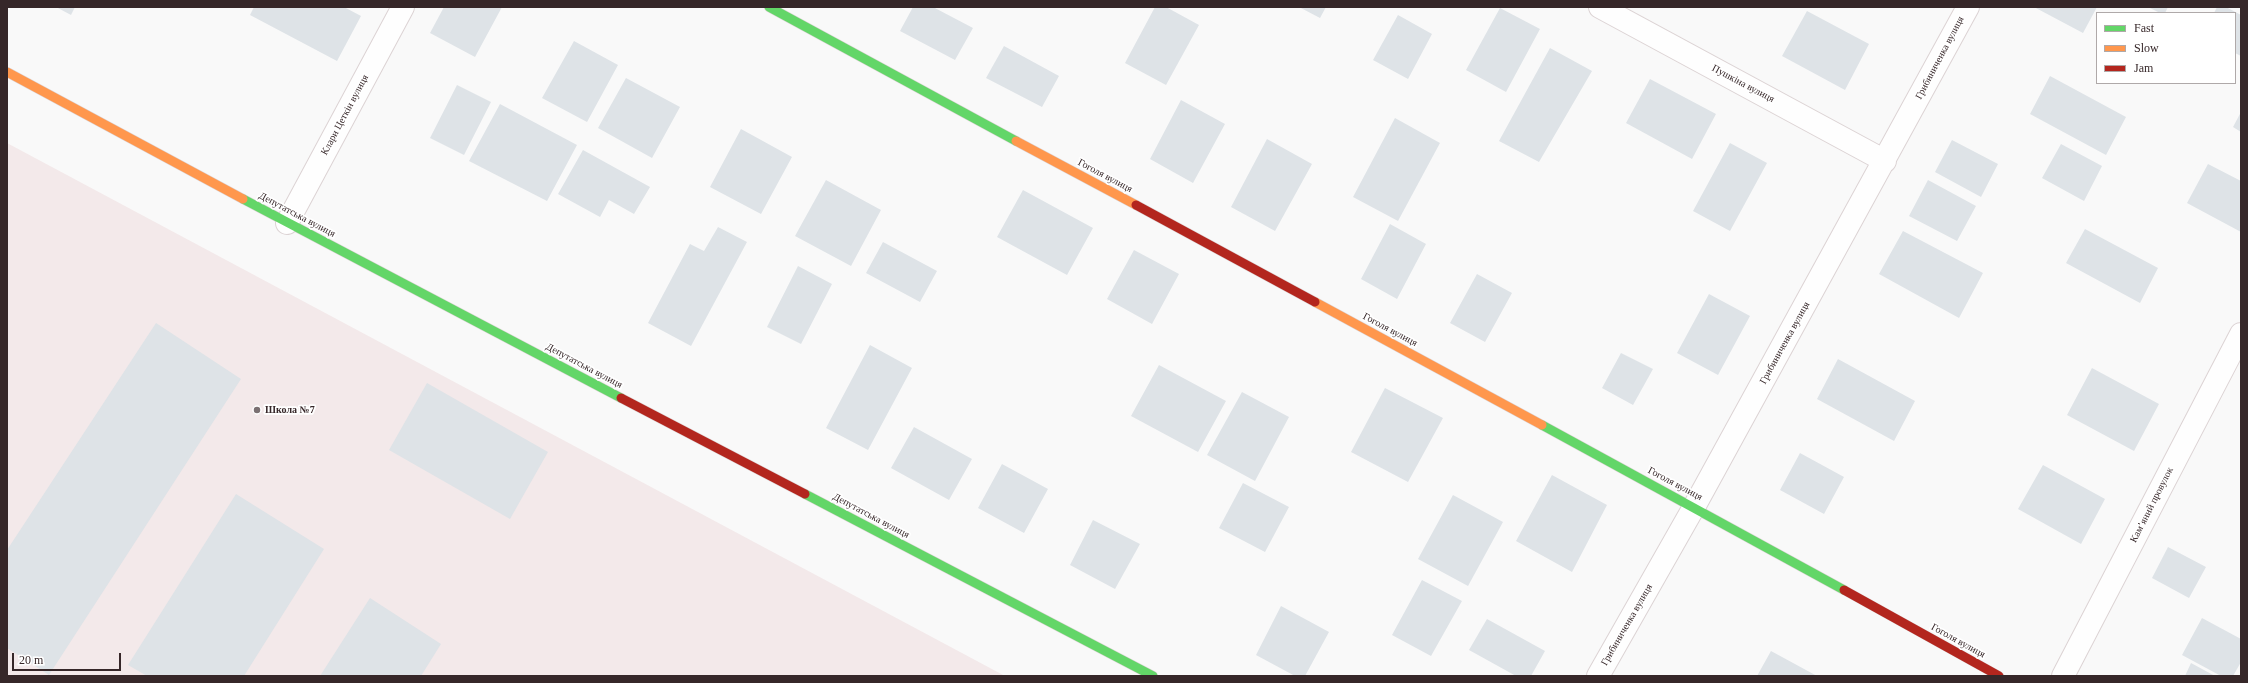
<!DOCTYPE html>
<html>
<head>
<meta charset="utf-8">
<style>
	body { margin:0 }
	#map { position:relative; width:2248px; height:683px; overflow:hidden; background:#f9f9f9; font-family:"Times New Roman",serif }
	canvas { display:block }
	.frame { position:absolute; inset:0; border:8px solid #362729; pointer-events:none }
	.legend { position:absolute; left:2096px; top:12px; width:140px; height:72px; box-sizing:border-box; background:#fff; border:1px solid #afa9a9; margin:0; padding:5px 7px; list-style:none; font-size:12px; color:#362729 }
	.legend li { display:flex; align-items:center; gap:8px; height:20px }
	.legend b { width:20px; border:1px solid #afa9a9 }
	.scale { position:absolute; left:12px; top:653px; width:109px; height:18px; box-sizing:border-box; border:2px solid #362729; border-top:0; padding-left:5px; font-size:12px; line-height:14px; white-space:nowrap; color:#362729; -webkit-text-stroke:3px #fff; paint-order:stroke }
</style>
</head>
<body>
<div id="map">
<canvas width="2248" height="683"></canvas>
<div class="frame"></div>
<ul class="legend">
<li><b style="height:5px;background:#63d668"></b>Fast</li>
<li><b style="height:5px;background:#ff974d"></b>Slow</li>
<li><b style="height:5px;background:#b3261e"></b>Jam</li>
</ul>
<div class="scale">20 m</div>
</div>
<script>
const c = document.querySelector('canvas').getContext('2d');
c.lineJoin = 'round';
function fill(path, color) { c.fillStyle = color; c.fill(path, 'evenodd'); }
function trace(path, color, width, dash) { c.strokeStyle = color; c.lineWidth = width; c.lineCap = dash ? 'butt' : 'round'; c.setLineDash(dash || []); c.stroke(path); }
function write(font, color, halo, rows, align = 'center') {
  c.font = font + ' "Times New Roman",serif'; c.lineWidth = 3.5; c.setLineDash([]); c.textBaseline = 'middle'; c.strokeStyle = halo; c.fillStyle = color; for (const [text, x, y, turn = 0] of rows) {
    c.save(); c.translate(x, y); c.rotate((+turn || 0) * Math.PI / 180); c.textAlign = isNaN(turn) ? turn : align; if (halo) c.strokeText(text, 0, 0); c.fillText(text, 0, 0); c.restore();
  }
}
const built = new Path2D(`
	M7,143L1005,676H7Z`);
const building = new Path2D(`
	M56,7H75L71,15Z
	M254,7H344L361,16L337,61L250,15Z
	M444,7H502L475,57L430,33Z
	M913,7H933L973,28L955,60L900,31Z
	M1155,7H1166L1199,25L1166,85L1125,63Z
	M1299,7H1326L1320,18Z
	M2034,7H2097L2083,33Z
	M2148,7H2168L2165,13H2160Z
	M2217,7H2226L2241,15V56L2235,53V13H2214Z
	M1500,8L1540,29L1506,92L1466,70Z
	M1807,11L1869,44L1845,90L1782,56Z
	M1398,15L1432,34L1408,79L1373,60Z
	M574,41L618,65L587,122L542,98Z
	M1004,46L1059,76L1042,107L986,78Z
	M1550,48L1592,71L1539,162L1499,141Z
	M2050,76L2126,117L2106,155L2030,114Z
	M626,78L680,107L652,158L598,128Z
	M1650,79L1716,114L1692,159L1626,123Z
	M457,85L491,102L464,155L430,138Z
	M1181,100L1225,124L1193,183L1150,159Z
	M500,104L577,145L547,201L469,161Z
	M2241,112V132L2233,127Z
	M1395,118L1440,143L1398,221L1353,197Z
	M741,129L792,157L761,214L710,187Z
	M1267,139L1312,164L1275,231L1231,207Z
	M1952,140L1998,164L1981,197L1935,172Z
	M1730,143L1767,163L1730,231L1693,211Z
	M2061,144L2102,166L2084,201L2042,178Z
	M583,150L650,187L634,214L609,200L600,217L558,194Z
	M2208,164L2241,181V232L2187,203Z
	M826,180L881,210L851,266L795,236Z
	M1928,180L1976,206L1957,241L1909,216Z
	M1023,190L1093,228L1067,275L997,237Z
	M1390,224L1426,244L1397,299L1361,279Z
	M718,227L747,242L691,346L648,323L690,244L704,251Z
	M2085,229L2158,268L2140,303L2066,263Z
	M1903,231L1983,273L1959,318L1879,274Z
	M883,242L937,271L920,302L866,273Z
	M1134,250L1179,274L1152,324L1107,299Z
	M798,266L832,284L801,344L767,327Z
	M1477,274L1512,293L1485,342L1450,323Z
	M1709,294L1750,316L1718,375L1677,353Z
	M156,323L241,379L49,675L7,648V550Z
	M870,345L912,368L868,450L826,428Z
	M1621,353L1653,369L1633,405L1602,388Z
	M1838,359L1915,401L1894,441L1817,399Z
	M1159,365L1226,401L1198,452L1131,416Z
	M2092,368L2159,404L2134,451L2067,415Z
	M427,383L548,452L510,519L389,450Z
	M1385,388L1443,418L1408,482L1351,452Z
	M1242,392L1289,417L1255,481L1207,455Z
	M914,427L972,459L949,500L891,468Z
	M1800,453L1844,477L1824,514L1780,490Z
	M1002,464L1048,489L1024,533L978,508Z
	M2043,465L2105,499L2081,544L2018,509Z
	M1552,475L1607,505L1572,572L1516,541Z
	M1243,483L1289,507L1265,552L1219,528Z
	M236,494L324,549L244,676H147L128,665Z
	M1453,495L1503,522L1468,586L1418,559Z
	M1093,520L1140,544L1115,589L1070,565Z
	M2168,547L2206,567L2189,598L2152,578Z
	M1422,580L1462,601L1431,656L1392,635Z
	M370,598L441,644L421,676H320Z
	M1281,606L1329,632L1305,676H1295L1256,655Z
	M2202,618L2241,639V662L2233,676H2221L2182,655Z
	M1487,619L1545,651L1531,676H1516L1469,650Z
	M1771,651L1817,676H1757Z
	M2191,663L2215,676H2185Z`);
const street = new Path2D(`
	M1600,7L1885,161
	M287,223L403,7
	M1598,676L1694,507L1968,7
	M2063,676L2241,334`);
const fast = new Path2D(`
	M769,7L1016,141
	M243,199L621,398
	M1542,425L1844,590
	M805,494L1153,676`);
const slow = new Path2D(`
	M7,72L243,199
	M1016,141L1136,205
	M1315,302L1542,425`);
const jam = new Path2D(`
	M1136,205L1315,302
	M621,398L805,494
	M1844,590L1999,676`);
const markers = [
	[257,410,4,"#7a7072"]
];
const streetNames = [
	["Грибиниченка вулиця",1940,58,-62],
	["Пушкіна вулиця",1743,84,28],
	["Клари Цеткін вулиця",345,115,-62],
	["Гоголя вулиця",1105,176,28],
	["Депутатська вулиця",297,215,28],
	["Гоголя вулиця",1390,330,28],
	["Грибиниченка вулиця",1785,343,-61],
	["Депутатська вулиця",584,366,28],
	["Гоголя вулиця",1675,484,28],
	["Кам’яний провулок",2152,505,-63],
	["Депутатська вулиця",871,516,28],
	["Грибиниченка вулиця",1627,625,-60],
	["Гоголя вулиця",1958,641,29]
];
const poiNames = [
	["Школа №7",265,410]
];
fill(built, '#f3e9ea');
fill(building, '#dee3e7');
trace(street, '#dcd3d4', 24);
trace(fast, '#dcd3d4', 10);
trace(slow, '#dcd3d4', 10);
trace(jam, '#dcd3d4', 10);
trace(street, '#fefefe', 22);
trace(fast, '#63d668', 9);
trace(slow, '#ff974d', 9);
trace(jam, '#b3261e', 9);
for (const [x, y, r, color] of markers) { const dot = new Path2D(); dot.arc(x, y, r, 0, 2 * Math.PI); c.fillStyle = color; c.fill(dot); trace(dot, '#fff', 1.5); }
write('10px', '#362729', '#fff', streetNames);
write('bold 10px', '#362729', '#fff', poiNames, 'left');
</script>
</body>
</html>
